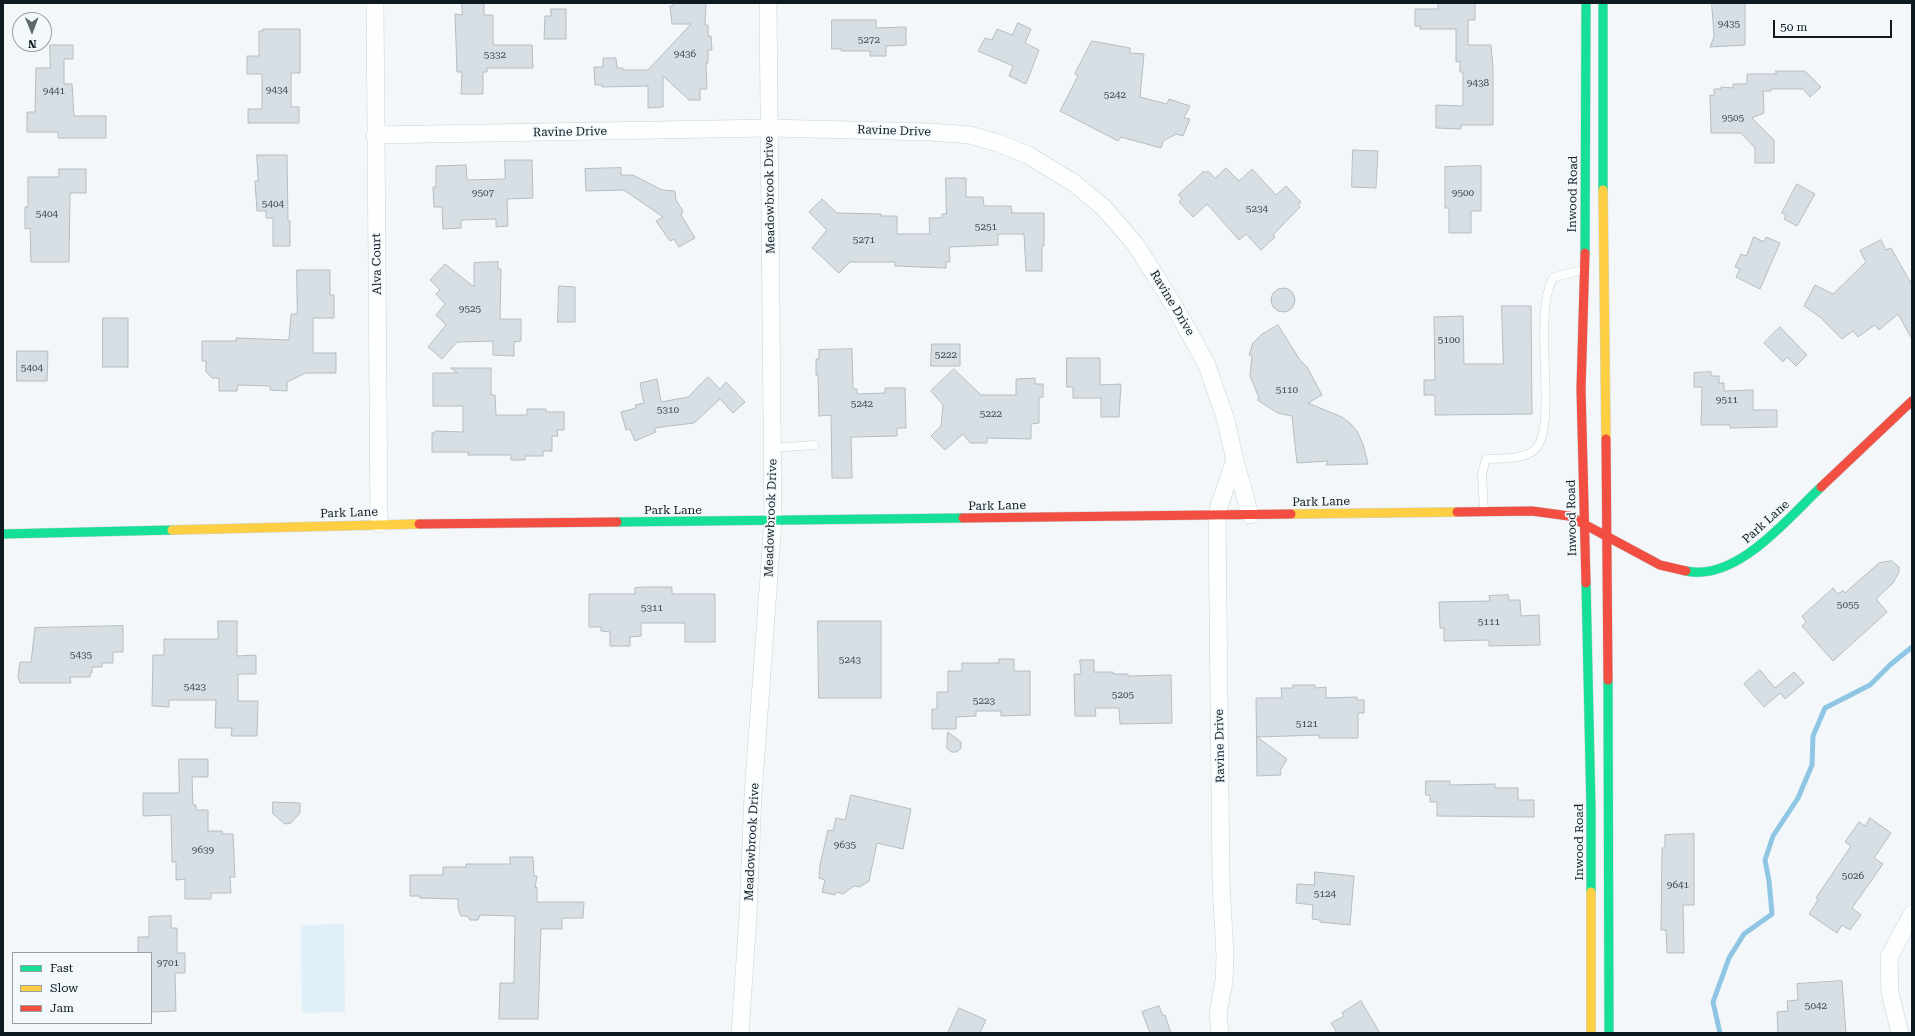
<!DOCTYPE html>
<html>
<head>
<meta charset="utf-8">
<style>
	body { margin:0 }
	#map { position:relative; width:1915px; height:1036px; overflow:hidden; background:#f4f7f9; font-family:"Roboto Serif",serif }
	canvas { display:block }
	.frame { position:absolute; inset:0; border:4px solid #0e1920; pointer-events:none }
	.legend { position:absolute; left:12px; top:952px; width:140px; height:72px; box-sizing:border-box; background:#f2f8fb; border:1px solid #979fa3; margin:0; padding:5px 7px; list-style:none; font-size:12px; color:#0e1920 }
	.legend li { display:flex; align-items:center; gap:8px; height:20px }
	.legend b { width:20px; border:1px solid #979fa3 }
	.north { position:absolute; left:12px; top:12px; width:40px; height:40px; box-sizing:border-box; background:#f2f8fb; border:1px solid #979fa3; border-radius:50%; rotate:179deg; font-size:11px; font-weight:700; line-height:16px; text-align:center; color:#0e1920 }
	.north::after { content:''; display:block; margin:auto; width:14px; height:18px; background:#5e676c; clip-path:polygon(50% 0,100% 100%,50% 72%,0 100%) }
	.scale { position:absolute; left:1773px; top:20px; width:119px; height:18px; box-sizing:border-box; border:2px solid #0e1920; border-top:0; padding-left:5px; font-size:12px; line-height:14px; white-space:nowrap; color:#0e1920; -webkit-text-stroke:3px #f2f8fb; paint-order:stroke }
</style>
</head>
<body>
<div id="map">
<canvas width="1915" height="1036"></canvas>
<div class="frame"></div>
<ul class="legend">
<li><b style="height:5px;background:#16e098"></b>Fast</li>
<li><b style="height:5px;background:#ffcf43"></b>Slow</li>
<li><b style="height:5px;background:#f24e42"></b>Jam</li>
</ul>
<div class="north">N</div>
<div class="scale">50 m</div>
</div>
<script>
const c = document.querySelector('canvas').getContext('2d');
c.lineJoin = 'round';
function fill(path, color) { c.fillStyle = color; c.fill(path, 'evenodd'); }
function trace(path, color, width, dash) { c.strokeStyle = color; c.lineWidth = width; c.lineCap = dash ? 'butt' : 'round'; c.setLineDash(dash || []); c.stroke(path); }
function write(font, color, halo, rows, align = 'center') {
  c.font = font + ' "Roboto Serif",serif'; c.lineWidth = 3.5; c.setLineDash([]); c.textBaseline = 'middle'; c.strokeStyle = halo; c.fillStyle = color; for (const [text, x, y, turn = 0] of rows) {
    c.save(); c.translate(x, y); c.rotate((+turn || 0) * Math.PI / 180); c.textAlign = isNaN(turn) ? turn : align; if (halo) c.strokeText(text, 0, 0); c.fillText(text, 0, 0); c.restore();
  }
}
const green = new Path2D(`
	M344,924L345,1012L302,1013L301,925Z`);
const stream = new Path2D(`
	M1720,1033L1713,1002L1729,958L1744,934L1772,914L1769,881L1765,860L1773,836L1798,798L1812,765L1813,736L1825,708L1870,685L1890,665L1912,647`);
const building = new Path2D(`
	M462,3H484V15H493V45H532L533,68H487V72H483V94H461L462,72H457L455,14L462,15Z
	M673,3H706L705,25H708V36H711L712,50H708V63H706L707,89H700V100H689L663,76V107L648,108V86L602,87V85H595L594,67H603V58H616L617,68H623V70H648L691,24H672L670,6H673Z
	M1441,3H1475V20H1468V45H1491L1493,68V125H1461V129L1436,128V105L1463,106V72H1460V61L1456,62V29H1420V26H1415V9H1438V4Z
	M1712,3H1745V45L1710,47L1714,37Z
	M551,9H566V39H544L545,16H551Z
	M832,20H876V28L906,27V45L886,46V56H870V51H841L842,49H832Z
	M1018,23L1031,29L1025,43L1039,50L1026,84L1009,76L1013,66L978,51L985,38L992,40L997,29L1012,35Z
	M263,29H300V73H291V107H299V123H248V109H262V74H247V56H259V31H263Z
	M1092,41L1130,48V53L1144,54L1140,97L1167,104L1169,99L1190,106L1184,118L1190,119L1183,136L1176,134L1163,141L1161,148L1121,137L1118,141L1060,111L1078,76L1075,74Z
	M50,45H73V59H64V84H72L74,116H106V138H58V132H27V112H35L36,68H50Z
	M1776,71H1805L1821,87L1810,97L1803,89H1771V91H1763L1764,113L1752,118L1774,140V163H1755V148L1741,133H1711L1710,95L1714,96V89H1721V87L1733,88V84H1747V74H1776Z
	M1353,150L1378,151L1376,188L1352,187Z
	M257,155H287L288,221H290V246H273V218H266V211H257L255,181H258Z
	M505,160H532L533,198L507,199L508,226L496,227V219L461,220V228L443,229L442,207H434L433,187H436V166L466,165L467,180L505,179Z
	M1481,166V211H1471V233H1449V208H1445V167Z
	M621,168V175H633L662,190L675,191L676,200L683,211L681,215L695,238L679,247L674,239L670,241L656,221L663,217L624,190L586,191L585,169Z
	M1226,168L1239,181L1252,169L1276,195L1286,186L1301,202L1298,204L1300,207L1273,235L1275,237L1261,250L1246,234L1239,240L1207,204L1193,217L1179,202L1182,199L1178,195L1204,171L1205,173L1208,171L1215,178Z
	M59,169H86V193H70L69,262H31L30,228L25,229V207H28V177H59Z
	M946,178H966V197H983L984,206H1011L1012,213H1044V246H1042V271H1026L1024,234H998V245L949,247L950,262H946V268L895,266V262H850L839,273L812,248L827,230L809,212L822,199L837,213L881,214V216H897V234H930L929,218H942V214H946Z
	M1797,184L1815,194L1797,226L1784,219L1786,215L1782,213Z
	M1754,237L1764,242L1766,237L1780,243L1760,289L1736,277L1740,269L1735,267L1741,254L1746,256Z
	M1881,240L1886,250L1891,248L1912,285V339L1898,314L1879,330L1875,325L1858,337L1853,331L1842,339L1820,317L1804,306L1815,285L1833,294L1866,262L1860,251Z
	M498,262V269H501L500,319H521V341L514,342V356L493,355V341L457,342L442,359L428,347L446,325L436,315L445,304L436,294L440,290L430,280L445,264L474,287V263Z
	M297,270H330V295H334V318H313V353H336V373H306L287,382V391L270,390V386L238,385L237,391H219V378H212L206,372V361H202V341H236V338L289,340L291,314H297Z
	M559,286L575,287V322H558Z
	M1271 300a12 12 0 1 1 24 0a12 12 0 1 1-24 0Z
	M1502,306H1531L1532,414L1435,415V395H1424V380H1435L1434,317L1463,316L1464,364H1503Z
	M103,318H128V367H103Z
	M1278,325L1300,360L1307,367L1322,395L1308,403L1342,417L1351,424L1357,431L1363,444L1368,464L1326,465L1328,461L1297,463L1292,416L1278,413L1257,400L1259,398L1250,376L1252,356L1249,355L1253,343L1261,335Z
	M1780,327L1807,355L1796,366L1787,357L1783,362L1764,343Z
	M932,344H960V366H931Z
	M852,349L853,389H857V394L885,393V388H905L906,428H897V436L851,437L852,478H832L831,415L819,416L818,375H816V359H819V350Z
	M17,351H48L47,381H17Z
	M1067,358H1100V385L1121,384L1119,417H1101V398H1073V387H1067Z
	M451,368H491V395H495L496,415H527V409H546V412H564V430H557L558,436H552V451H543V456H525V460H511V455H468V452H432V433H435V431L463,432V406H433V373H457Z
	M954,369L981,395H1016V379H1018L1035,378V384H1043V397H1039V423L1031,424V439L987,438V443H970L963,434L945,450L931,436L941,426L943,405L931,391Z
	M1711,372V376H1719V383H1724V391L1753,390V410H1777V427L1730,428V425H1701L1702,387H1694V373Z
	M708,377L720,389L726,382L745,402L733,413L720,399L694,423L654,428L656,432L635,441L630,429L626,430L621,412L636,408L635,405L644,403L640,383L657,379L661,402L688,397Z
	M1892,561L1899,567V572L1893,583L1876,599L1887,612L1833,661L1802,626L1806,622L1802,616L1833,588L1838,594L1843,590L1845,593L1879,563Z
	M648,587H672V594H715V642H685V623H641V636L630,637V646H610V632L601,631V627H589V594H635V588Z
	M1508,595L1509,600H1520L1521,616L1539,615L1540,645L1489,646V640L1444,641V628H1440L1439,602L1490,601L1489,596Z
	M218,621H237V656L256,655V674H238V701H258L257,736H231L232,728H215L216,700H169V707L152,706L153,655H164V639H218Z
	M818,621H881V698H819Z
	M123,626V652H113V663H102V667H92V673H90V677H70L71,683H20L18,677L20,662H31L35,628Z
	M999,659H1014V671H1030V715L1001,716V711H976V716L956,717V729H932V709H937V692H948V671H962V663H999Z
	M1080,660H1094V672H1113V674H1128V676L1171,675L1172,723L1120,724L1119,708H1095L1096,716H1075L1074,674H1081Z
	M1760,670L1775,688L1794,672L1804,683L1785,699L1780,693L1764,707L1744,684Z
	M1293,685H1315V688L1326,687V698L1357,697V700H1364V713H1358V738H1319V735L1257,737L1287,759L1280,771L1281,775L1257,776L1256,698H1282L1281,688H1293Z
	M948,732L961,742V748L957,752H951L947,748Z
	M179,759H208V777H192L193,805H196V810H208V831H222V834H233L235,877H230L231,893H211V899H185V879L176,880V862H172L171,815L143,816V793H179Z
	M1426,781H1450V785L1495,784V788H1518V800H1534V817L1437,816V802H1430V795H1426Z
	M851,795L911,809L903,849L877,843L869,881L860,887L854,886L843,894L836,892L835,895L822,892L825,880L819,878L820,865L828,830L833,831L836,818L845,820Z
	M273,802L300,803V813L291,823L285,824L273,814Z
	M1870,818L1891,833L1874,858L1883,864L1852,908L1861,915L1850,930L1842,925L1837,933L1809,914L1818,900L1816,898L1851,846L1845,842L1859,822L1865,826Z
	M1694,834V905H1683L1684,953H1667L1666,930H1661L1662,848H1665V835Z
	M510,857H533L534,876H537L535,888L537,887V902H584L583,918H562V929H541L538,1019H499L500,983H514L515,916L480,915L478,920H470L467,916H461L458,908V899L420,898V896H410V875H443V867H466V864H510Z
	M1315,872L1354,876L1350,925L1320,922V920L1312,919L1313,905L1296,903L1297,884L1314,885Z
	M171,916V928H177V953H185V973H175L176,1011L151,1012V953H138V937H149V917Z
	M1842,981L1846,1033H1778L1777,1012L1788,1011L1787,1001L1798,1000L1797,984Z
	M1361,1001L1380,1033H1337L1331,1023L1344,1016L1342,1013Z
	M1159,1006L1163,1016L1165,1015L1171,1033H1150L1142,1012Z
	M959,1008L986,1020L980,1033H948Z`);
const lane = new Path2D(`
	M773,448L814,445
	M1484,511L1482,474L1486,459C1500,458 1520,460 1533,451C1561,432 1530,313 1554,277L1583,270`);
const street = new Path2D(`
	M375,3L379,524
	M375,135L769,128L931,132L970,135L998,143L1028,155L1074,183L1104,208L1136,245L1173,304L1206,363L1225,417L1235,460L1219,506L1217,516L1221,882L1225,956L1224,981L1218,1013L1220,1033
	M1235,460L1250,515
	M740,1033L748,916L753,795L773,521L768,3
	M1900,1033L1890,993L1889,957L1912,914`);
const fast = new Path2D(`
	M1603,3V190
	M1585,253L1586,3
	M617,522L963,518
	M3,534L172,530
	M1686,571C1737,582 1788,518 1821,487
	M1586,583L1591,810V892
	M1608,680L1609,1033`);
const slow = new Path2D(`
	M1603,190L1606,439
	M1291,514L1457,512
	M172,530L419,524
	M1591,892V1033`);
const jam = new Path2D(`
	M1585,253L1581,389L1586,583
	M1606,439L1608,680
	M1821,487L1912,401
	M1457,512L1532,511L1569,516L1660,565L1686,571
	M963,518L1291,514
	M419,524L617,522`);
const numberNames = [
	["9435",1729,24],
	["5272",869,40],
	["9436",685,54],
	["5332",495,55],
	["9438",1478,83],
	["9434",277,90],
	["9441",54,91],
	["5242",1115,95],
	["9505",1733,118],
	["9507",483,193],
	["9500",1463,193],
	["5404",273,204],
	["5234",1257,209],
	["5404",47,214],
	["5251",986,227],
	["5271",864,240],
	["9525",470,309],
	["5100",1449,340],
	["5222",946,355],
	["5404",32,368],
	["5110",1287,390],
	["9511",1727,400],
	["5242",862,404],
	["5310",668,410],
	["5222",991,414],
	["5055",1848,605],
	["5311",652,608],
	["5111",1489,622],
	["5435",81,655],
	["5243",850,660],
	["5423",195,687],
	["5205",1123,695],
	["5223",984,701],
	["5121",1307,724],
	["9635",845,845],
	["9639",203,850],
	["5026",1853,876],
	["9641",1678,885],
	["5124",1325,894],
	["9701",168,963],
	["5042",1816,1006]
];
const streetNames = [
	["Ravine Drive",894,131,2],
	["Ravine Drive",570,132,-1],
	["Inwood Road",1573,194,-89],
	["Meadowbrook Drive",770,195,-91],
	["Alva Court",377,264,-91],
	["Ravine Drive",1172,303,59],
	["Park Lane",1321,502,-1],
	["Park Lane",997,506,-1],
	["Park Lane",673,510],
	["Park Lane",349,513,-2],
	["Meadowbrook Drive",771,518,-88],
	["Inwood Road",1572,518,-91],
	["Park Lane",1766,522,-42],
	["Ravine Drive",1220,746,-91],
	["Meadowbrook Drive",752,842,-87],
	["Inwood Road",1579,842,-90]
];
fill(green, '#e0f0fa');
trace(stream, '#8ec6e4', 5);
fill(building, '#d8dfe4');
trace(building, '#b5bcc0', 1);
trace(lane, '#cbd2d6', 9);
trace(street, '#cbd2d6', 18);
trace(fast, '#cbd2d6', 10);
trace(slow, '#cbd2d6', 10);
trace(jam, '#cbd2d6', 10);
trace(lane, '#fdfefe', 8);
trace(street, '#fdfefe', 17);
trace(fast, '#16e098', 9);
trace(slow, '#ffcf43', 9);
trace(jam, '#f24e42', 9);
write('10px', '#404a51', null, numberNames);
write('12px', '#0e1920', '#f2f8fb', streetNames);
</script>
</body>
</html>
